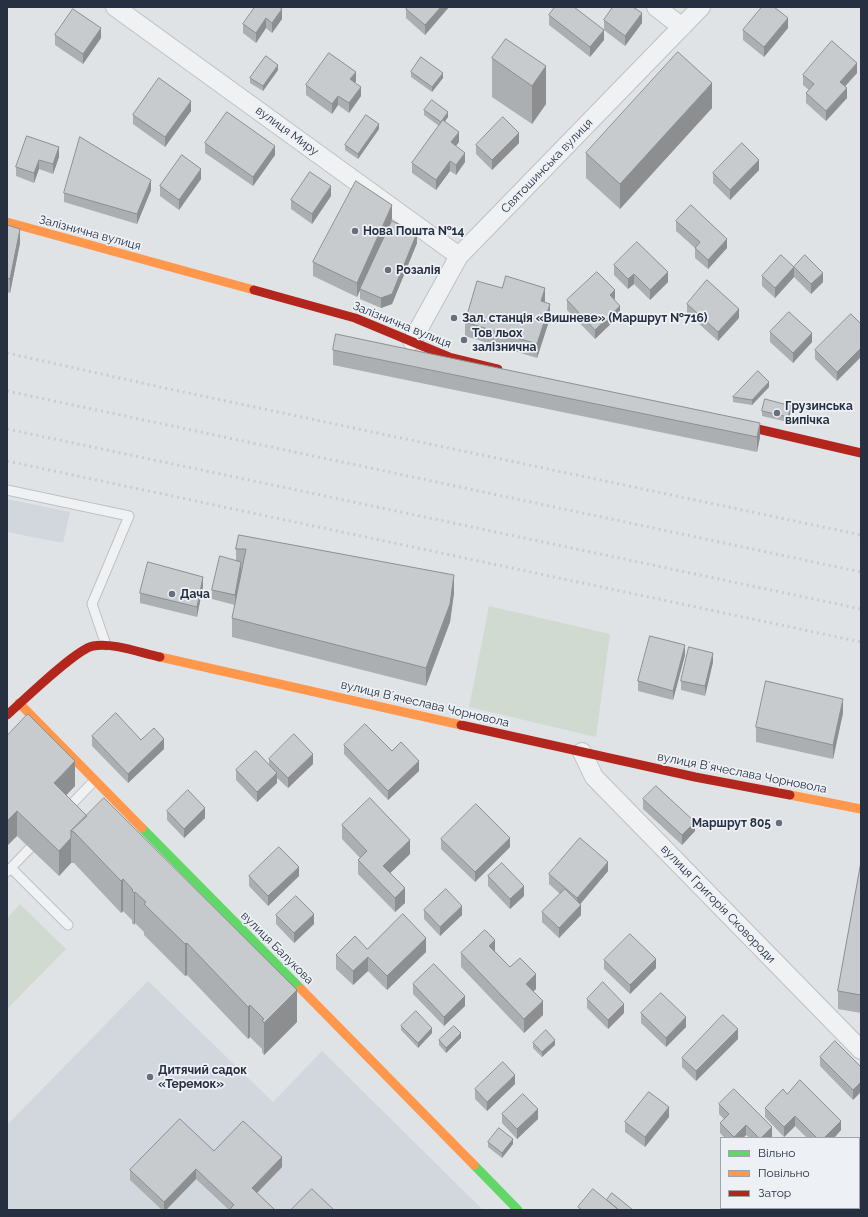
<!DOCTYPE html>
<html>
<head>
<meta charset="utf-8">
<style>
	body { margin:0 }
	#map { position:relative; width:868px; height:1217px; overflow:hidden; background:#e0e3e6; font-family:Raleway,sans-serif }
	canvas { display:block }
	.frame { position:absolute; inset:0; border:8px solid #263040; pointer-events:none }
	.legend { position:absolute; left:720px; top:1137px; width:140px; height:72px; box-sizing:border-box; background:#edf1f6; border:1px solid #9da4ad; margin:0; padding:5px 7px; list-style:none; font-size:12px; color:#263040 }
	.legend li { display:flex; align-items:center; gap:8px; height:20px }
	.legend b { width:20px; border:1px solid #9da4ad }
</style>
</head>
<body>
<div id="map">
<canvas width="868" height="1217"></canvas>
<div class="frame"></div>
<ul class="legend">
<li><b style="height:5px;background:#63d668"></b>Вільно</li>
<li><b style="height:5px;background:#ff974d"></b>Повільно</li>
<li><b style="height:5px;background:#b3261e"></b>Затор</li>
</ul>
</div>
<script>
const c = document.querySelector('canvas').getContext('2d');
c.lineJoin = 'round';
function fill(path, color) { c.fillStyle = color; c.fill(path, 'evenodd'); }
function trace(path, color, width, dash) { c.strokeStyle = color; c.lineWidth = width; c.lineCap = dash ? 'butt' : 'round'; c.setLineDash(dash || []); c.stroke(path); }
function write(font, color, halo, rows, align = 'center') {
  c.font = font + ' Raleway,sans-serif'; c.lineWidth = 3.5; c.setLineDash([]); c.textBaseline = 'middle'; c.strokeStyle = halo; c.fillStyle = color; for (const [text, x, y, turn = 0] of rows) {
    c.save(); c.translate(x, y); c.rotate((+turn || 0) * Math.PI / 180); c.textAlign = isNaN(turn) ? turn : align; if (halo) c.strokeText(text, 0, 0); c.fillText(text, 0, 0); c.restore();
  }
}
const built = new Path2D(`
	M7,499L70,512L63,543L7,532Z
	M148,981L273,1102L322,1051L483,1210H7V1125Z`);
const green = new Path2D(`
	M489,606L610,634L596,737L469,707Z
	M20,904L66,949L7,1009V918Z`);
const lane = new Path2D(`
	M7,490L129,516L92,604L106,645
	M66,810L94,781
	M11,868L68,925
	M7,872L30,848`);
const street = new Path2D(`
	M115,7L459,256
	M656,7L682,27
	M412,341L459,256L701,7
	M582,752L594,777L861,1050`);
const fast = new Path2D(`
	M142,828L301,989
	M474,1165L518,1210`);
const slow = new Path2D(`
	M7,222L254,290
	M160,657L461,725
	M19,703L142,828
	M790,795L861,809
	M301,989L474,1165`);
const jam = new Path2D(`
	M254,290L355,318L449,357L498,369
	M732,423L861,453
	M7,715C23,701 76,649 93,646C112,642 141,653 160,657
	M461,725L695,777L790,795`);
const rail = new Path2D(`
	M7,353L169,389L861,535
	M7,391L861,572
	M7,429L861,609
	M7,461L861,642`);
const wall = new Path2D(`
	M408,7H449L425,35L406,18V9Z
	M280,8L282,19L272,33L266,28L256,43L243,33V24Z
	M549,15L604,40L590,57L549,25Z
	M604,20L642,23L625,46L604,30Z
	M788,28L764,57L743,40V30Z
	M55,35L101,38L83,64L55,45Z
	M492,58L546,66V104L532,124L492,97Z
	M278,70L263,91L250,83V78Z
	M411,72L443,78L432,92L411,77Z
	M857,73L845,86L847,98L826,121L806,103V93L809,90L803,85V75Z
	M356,81L355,83L361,96L349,113L338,105L332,114L306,95V85Z
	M712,108L620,209L586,178V153Z
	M424,110L448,117L445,121L459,142L456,146L465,162L456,175L450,171L436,190L412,173V163L439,126L424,115Z
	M191,111L165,147L133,124V115Z
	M379,129L358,159L345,150V145Z
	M205,143L275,155L253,186L205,153Z
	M519,143L492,170L476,154V145Z
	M59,147V157L53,174L39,169L34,183L16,176V167Z
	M759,170L730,200L713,183V173Z
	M201,179L179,210L160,196V186Z
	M151,190L137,224L64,202V193Z
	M331,196L312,224L291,209V200Z
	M392,219L371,266L417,243L392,304L381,308L360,299V290L357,297L313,276V262Z
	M676,221L727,248L708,269L695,258V248L676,231Z
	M7,225L20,243L10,293L7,292Z
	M614,265L668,282L650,300L634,284L628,289L614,275Z
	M794,267L823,282L811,294L794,277L775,298L762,286V276Z
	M567,300L620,315L595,339L567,310Z
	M545,302L550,318L537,358L465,336V322Z
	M687,304L739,318L718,341L687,313Z
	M861,324L837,381L815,359V350Z
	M770,332L812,342L793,363L770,342Z
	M333,350L760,437L757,452L333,365Z
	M769,387L752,405L733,402V397Z
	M762,411H791L788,422L762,416Z
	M239,535L454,593L450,622L426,686L232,637V618L235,605L212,599V590L236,560V549Z
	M203,586L197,617L140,603V593Z
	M685,655L673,700L638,691V681Z
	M713,662L705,696L681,690V681Z
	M843,713L833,759L756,742V727Z
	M7,736L75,786L66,795L297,1022L264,1055L262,1052V1049L250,1037L248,1039L187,975L185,976L144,935V932L135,923L134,925L132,923V920L123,911L121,913L74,863H71L59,876L17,836Z
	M92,736L141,740L164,749L128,783L92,746Z
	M344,745L392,751L419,771L388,800L344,754Z
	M269,759L313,764L288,788L277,778V783L257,802L236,780V770L269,764Z
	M643,799L695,831L682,845L643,809Z
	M167,811L205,818L184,838L167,820Z
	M342,825L410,854L390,873L405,903L395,912L358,874V860L360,858L342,839Z
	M441,839L510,847L475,882L441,849Z
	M861,862V1013L838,1009V991Z
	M608,871L580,904L581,915L559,938L542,922V912L560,894L549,884V874Z
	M249,876H299L268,906L249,886Z
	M488,876L524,896L510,909L488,886Z
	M424,910L462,915L440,936L424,919Z
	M276,915L314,924L294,943L276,924Z
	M367,949L426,952L387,990L368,971L353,985L336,969V955Z
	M495,951L510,967L536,989L533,991L543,1015L524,1033L461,967V953Z
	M604,960L656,968L630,994L604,969Z
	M413,984L465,1006L444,1026L413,994Z
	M587,999L624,1013L608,1029L587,1008Z
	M641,1013L686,1027L666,1047L641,1023Z
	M401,1026L432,1033L418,1048L401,1030Z
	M461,1038L446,1053L439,1045V1040Z
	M738,1039L696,1081L682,1067V1058Z
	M533,1043L555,1045L542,1057L533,1048Z
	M820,1057L861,1067L853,1100L820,1066Z
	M515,1084L487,1111L475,1099V1089Z
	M787,1094L841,1130L834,1138H807L795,1126L784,1137L765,1117V1108Z
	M719,1104L772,1137L770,1138H750L746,1135L743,1138H725L720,1133V1123L724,1119L719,1114Z
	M502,1114L538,1119L517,1139L502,1123Z
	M669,1117L645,1147L625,1132V1122Z
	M488,1142L513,1144L502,1158L488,1147Z
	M214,1151L282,1167L257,1193L275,1210H229L196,1179L166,1210H162L130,1180V1170Z
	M861,1156V1205L859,1203V1158Z
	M810,1208H854L856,1210H812Z`);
const shadedWall = new Path2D(`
	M441,7H449L425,35V25Z
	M282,9V19L272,33V23Z
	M642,13V23L625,46V36Z
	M266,18V28L256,43V33Z
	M788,18V28L764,57V47Z
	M101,28V38L83,64V54Z
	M604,30V40L590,57V47Z
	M857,63V73L840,92V82Z
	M278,65V70L263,91V86Z
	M546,66V104L532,124V86Z
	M356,72V81L350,89V79Z
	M443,73V78L432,92V87Z
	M712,83V108L620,209V184Z
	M361,87V96L349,113V103Z
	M847,88V98L826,121V111Z
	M338,96V105L332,114V104Z
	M191,101V111L165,147V137Z
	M448,112V117L441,127V122Z
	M379,124V129L358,159V154Z
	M459,132V142L451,152V142Z
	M519,133V143L492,170V160Z
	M275,146V155L253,186V177Z
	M59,147V157L53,174V164Z
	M465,153V162L456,175V165Z
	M39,160V169L34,183V173Z
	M759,160V170L730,200V190Z
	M450,161V171L436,190V180Z
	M201,169V179L179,210V200Z
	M151,180V190L137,224V214Z
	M331,186V196L312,224V214Z
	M392,205V219L357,297V283Z
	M20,229V243L10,293V279Z
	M417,233V243L392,304L381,308V298Z
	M727,239V248L708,269V260Z
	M794,267V277L775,298V288Z
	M668,272V282L650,300V290Z
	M823,273V282L811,294V284Z
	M634,274V284L628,289V279Z
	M545,288V302L541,301Z
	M615,290V300L610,295Z
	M550,304V318L537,358V344Z
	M620,306V315L595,339V330Z
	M739,309V318L718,341V332Z
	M812,333V342L793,363V353Z
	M861,348V357L837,381V372Z
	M769,382V387L752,405V400Z
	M791,406V411L788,422V417Z
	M760,423V437L757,452V437Z
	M241,562V571L235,605V595Z
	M454,575V593L450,622L426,686V668Z
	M203,577V586L197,617V607Z
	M685,645V655L673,700V691Z
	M713,653V662L705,696V686Z
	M843,699V713L833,759V745Z
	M164,739V749L128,783V774Z
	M313,754V764L288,788V778Z
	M75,761V786L54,808V783Z
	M419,761V771L388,800V791Z
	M277,773V783L257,802V792Z
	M205,808V818L184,838V829Z
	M17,811V836L7,846V821Z
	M695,822V831L682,845V835Z
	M71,838V863L59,876V851Z
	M510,838V847L475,882V872Z
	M410,840V854L383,880V866Z
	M608,862V871L577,908V898Z
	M299,867V876L268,906V896Z
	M123,879V911L121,913V881Z
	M524,886V896L510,909V899Z
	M405,888V903L395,912V898Z
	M135,892V923L134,925V893Z
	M581,905V915L559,938V928Z
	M462,906V915L440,936V927Z
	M314,914V924L294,943V933Z
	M426,938V952L387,990V976Z
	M495,940V955L489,946Z
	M187,943V975L185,976V944Z
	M368,957V971L353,985V971Z
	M656,959V968L630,994V985Z
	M536,974V989L526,998V984Z
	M297,990V1022L264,1055V1023Z
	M465,996V1006L444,1026V1017Z
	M543,1001V1015L524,1033V1019Z
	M624,1004V1013L608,1029V1020Z
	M250,1005V1037L248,1039V1007Z
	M686,1017V1027L666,1047V1038Z
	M432,1028V1033L418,1048V1043Z
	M738,1029V1039L696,1081V1071Z
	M461,1033V1038L446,1053V1048Z
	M555,1040V1045L542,1057V1052Z
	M515,1075V1084L487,1111V1102Z
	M861,1082V1092L853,1100V1090Z
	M669,1107V1117L645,1147V1137Z
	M538,1109V1119L517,1139V1129Z
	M795,1116V1126L784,1137V1127Z
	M841,1121V1130L834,1138H824Z
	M746,1125V1135L743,1138H734Z
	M772,1127V1137L770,1138H761Z
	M513,1139V1144L502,1158V1153Z
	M282,1157V1167L252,1198V1188Z
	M196,1169V1179L166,1210H164V1202Z`);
const building = new Path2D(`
	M255,7H279L282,9L272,23L266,18L256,33L243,24Z
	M408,7H441L425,25L406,9Z
	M555,7H574L604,30L590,47L549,15Z
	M613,7H633L642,13L625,36L604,20Z
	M762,7H774L788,18L764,47L743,30Z
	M73,9L101,28L83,54L55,35Z
	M506,39L546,66L532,86L492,58Z
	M832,41L857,63L840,82L847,88L826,111L806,93L814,84L803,75Z
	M678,52L712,83L620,184L586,153Z
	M329,53L356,72L350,79L361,87L349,103L338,96L332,104L306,85Z
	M266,56L278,65L263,86L250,78Z
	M421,57L443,73L432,87L411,72Z
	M159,78L191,101L165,137L133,115Z
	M432,100L448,112L441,122L424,110Z
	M227,112L275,146L253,177L205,143Z
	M366,115L379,124L358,154L345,145Z
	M503,117L519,133L492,160L476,145Z
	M443,120L459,132L451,142L465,153L456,165L450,161L436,180L412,163Z
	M27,136L59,147L53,164L39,160L34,173L16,167Z
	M80,137L151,180L137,214L64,193Z
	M742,143L759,160L730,190L713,173Z
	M182,155L201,169L179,200L160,186Z
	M310,172L331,186L312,214L291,200Z
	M356,181L392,205L357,283L313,262Z
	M691,205L727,239L708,260L695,248L700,242L676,221Z
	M392,221L417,233L392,294L381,298L360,289Z
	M7,225L20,229L10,279L7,278Z
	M637,242L668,272L650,290L634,274L628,279L614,265Z
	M781,255L794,267L775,288L762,276Z
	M805,255L823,273L811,284L794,267Z
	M597,272L615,290L610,295L620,306L595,330L567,300Z
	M506,276L545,288L541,301L550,304L537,344L465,322L477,281L502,288Z
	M707,280L739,309L718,332L687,304Z
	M789,312L812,333L793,353L770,332Z
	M851,314L861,324V348L837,372L815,350Z
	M336,334L760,423L757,437L333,350Z
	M758,371L769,382L752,400L733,397Z
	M765,399L791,406L788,417L762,411Z
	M239,535L454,575L450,604L426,668L232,618L246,549H236Z
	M220,556L241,562L235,595L212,590Z
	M148,562L203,577L197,607L140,593Z
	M650,636L685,645L673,691L638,681Z
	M689,647L713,653L705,686L681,681Z
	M766,681L843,699L833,745L756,727Z
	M116,713L141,740L154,728L164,739L128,774L92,736Z
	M28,714L75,761L54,783L87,816L71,831V838L59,851L17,811L7,821V736Z
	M365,724L392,751L401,742L419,761L388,791L344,745Z
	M294,734L313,754L288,778L269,759Z
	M256,751L277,773L257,792L236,770Z
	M656,786L695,822L682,835L643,799Z
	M188,790L205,808L184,829L167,811Z
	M104,798L297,990L264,1023L262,1020L264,1019L250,1005L248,1007L187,943L185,944L144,904L146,902L135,892L134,893L132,891L133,890L123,879L121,881L74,832L71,831Z
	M370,798L410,840L383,866L405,888L395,898L358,860L367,851L342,825Z
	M476,804L510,838L475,872L441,839Z
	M580,838L608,862L577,898L549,874Z
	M279,847L299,867L268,896L249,876Z
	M861,862V995L838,991Z
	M502,863L524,886L510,899L488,876Z
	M446,889L462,906L440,927L424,910Z
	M565,889L581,905L559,928L542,912Z
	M296,896L314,914L294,933L276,915Z
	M403,914L426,938L387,976L368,957L353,971L336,955L355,936L367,949Z
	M485,930L495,940L489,946L510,967L520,958L536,974L526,984L543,1001L524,1019L461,953Z
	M630,934L656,959L630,985L604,960Z
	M434,964L465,996L444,1017L413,984Z
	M603,982L624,1004L608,1020L587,999Z
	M661,993L686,1017L666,1038L641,1013Z
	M416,1011L432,1028L418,1043L401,1026Z
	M723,1015L738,1029L696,1071L682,1058Z
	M454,1026L461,1033L446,1048L439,1040Z
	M546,1030L555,1040L542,1052L533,1043Z
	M835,1041L861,1067V1082L853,1090L820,1057Z
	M503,1062L515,1075L487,1102L475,1089Z
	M800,1080L841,1121L824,1138H817L795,1116L784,1127L765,1108L783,1089L787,1094Z
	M734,1089L772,1127L761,1138H759L746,1125L734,1137L720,1123L729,1114L719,1104Z
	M649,1092L669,1107L645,1137L625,1122Z
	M523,1094L538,1109L517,1129L502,1114Z
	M180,1119L214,1151L243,1121L282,1157L252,1188L275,1210H229L234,1205L196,1169L164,1202L130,1170Z
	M499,1128L513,1139L502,1153L488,1142Z
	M861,1156V1195L859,1193V1158Z
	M312,1189L334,1210H291Z
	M593,1189L619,1210H582L578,1207Z
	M612,1193L633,1210H619L607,1200Z
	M730,1208H761L762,1209L761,1210H729Z
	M824,1208H854L856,1210H826Z`);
const markers = [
	[355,231,4,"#676f7a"],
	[388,270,4,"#676f7a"],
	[454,318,4,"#676f7a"],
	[464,340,4,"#676f7a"],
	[777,413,4,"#676f7a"],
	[172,594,4,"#676f7a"],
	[779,823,4,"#676f7a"],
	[150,1077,4,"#676f7a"]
];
const streetNames = [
	["вулиця Миру",287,131,36],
	["Святошинська вулиця",547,166,-46],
	["Залізнична вулиця",90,233,15],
	["Залізнична вулиця",402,325,22],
	["вулиця Вʼячеслава Чорновола",425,704,13],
	["вулиця Вʼячеслава Чорновола",742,773,11],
	["вулиця Григорія Сковороди",718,904,46],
	["вулиця Балукова",277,948,45]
];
const poiNames = [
	["Нова Пошта №14",363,231],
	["Розалія",396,270],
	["Зал. станція «Вишневе» (Маршрут №716)",462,318],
	["Тов льох",472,333],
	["залізнична",472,347],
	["Грузинська",785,406],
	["випічка",785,420],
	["Дача",180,594],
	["Маршрут 805",771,823,"right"],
	["Дитячий садок",158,1070],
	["«Теремок»",158,1084]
];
fill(built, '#d2d6dd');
fill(green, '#d1dad0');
trace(lane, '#bec1c4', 11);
trace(street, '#bec1c4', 20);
trace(lane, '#f0f1f2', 9);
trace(street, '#f0f1f2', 18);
trace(fast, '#63d668', 9);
trace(slow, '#ff974d', 9);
trace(jam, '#b3261e', 9);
trace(rail, '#c9cbcd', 3, [2, 4]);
fill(wall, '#acafb1');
fill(shadedWall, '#8c8e90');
fill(building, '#c8cbce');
trace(building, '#8c8e90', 1);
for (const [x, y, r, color] of markers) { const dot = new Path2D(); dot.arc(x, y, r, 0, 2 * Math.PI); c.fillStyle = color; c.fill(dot); trace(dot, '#edf1f6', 1.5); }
write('12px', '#263040', '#edf1f6', streetNames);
write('bold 12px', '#263040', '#edf1f6', poiNames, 'left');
</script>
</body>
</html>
